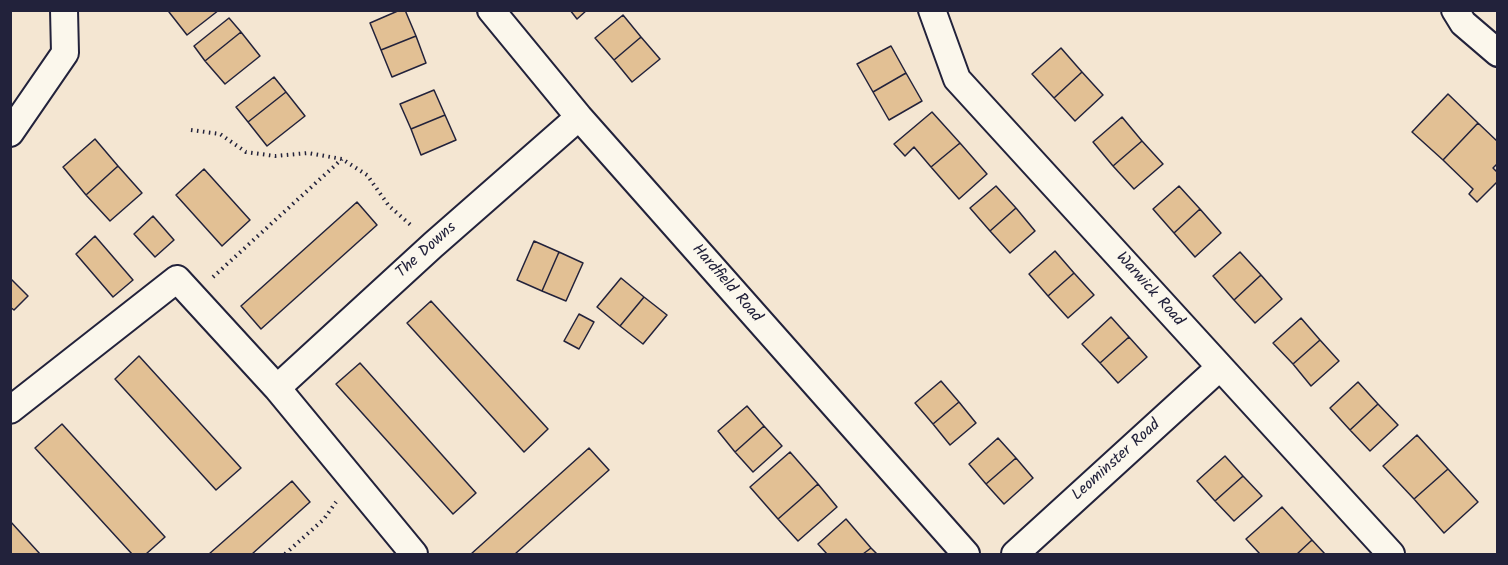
<!DOCTYPE html>
<html>
<head>
<meta charset="utf-8">
<style>
	body { margin:0 }
	#map { position:relative; width:1508px; height:565px; overflow:hidden; background:#f4e6d2; font-family:Kalam,sans-serif }
	canvas { display:block }
	.frame { position:absolute; inset:0; border:12px solid #22223b; pointer-events:none }
</style>
</head>
<body>
<div id="map">
<canvas width="1508" height="565"></canvas>
<div class="frame"></div>
</div>
<script>
const c = document.querySelector('canvas').getContext('2d');
c.lineJoin = 'round';
function fill(path, color) { c.fillStyle = color; c.fill(path, 'evenodd'); }
function trace(path, color, width, dash) { c.strokeStyle = color; c.lineWidth = width; c.lineCap = dash ? 'butt' : 'round'; c.setLineDash(dash || []); c.stroke(path); }
function write(font, color, halo, rows, align = 'center') {
  c.font = font + ' Kalam,sans-serif'; c.lineWidth = 5; c.setLineDash([]); c.textBaseline = 'middle'; c.strokeStyle = halo; c.fillStyle = color; for (const [text, x, y, turn = 0] of rows) {
    c.save(); c.translate(x, y); c.rotate((+turn || 0) * Math.PI / 180); c.textAlign = isNaN(turn) ? turn : align; if (halo) c.strokeText(text, 0, 0); c.fillText(text, 0, 0); c.restore();
  }
}
const building = new Path2D(`
	M170,10H219L187,35L169,12Z
	M400,10H405L416,36L381,50L370,23Z
	M570,10H587L577,19Z
	M623,15L641,37L614,60L595,38Z
	M229,18L241,32L205,61L194,46Z
	M241,32L260,56L225,84L205,61Z
	M416,36L426,63L392,77L381,50Z
	M641,37L660,59L632,82L614,60Z
	M891,46L906,73L873,92L857,64Z
	M1061,48L1082,72L1054,98L1032,74Z
	M1082,72L1103,95L1075,121L1054,98Z
	M906,73L922,101L889,120L873,92Z
	M274,77L286,92L248,122L236,107Z
	M434,90L445,115L411,129L400,104Z
	M286,92L305,116L267,146L248,122Z
	M1448,94L1478,123L1443,160L1412,132Z
	M932,112L960,143L931,167L914,147L905,156L894,144Z
	M445,115L456,140L421,155L411,129Z
	M1122,117L1142,141L1113,166L1093,142Z
	M1478,123L1498,142V163L1493,168L1498,173V181L1477,202L1469,194L1473,189L1443,160Z
	M95,139L118,166L86,195L63,167Z
	M1142,141L1163,164L1134,189L1113,166Z
	M960,143L987,174L959,199L931,167Z
	M118,166L142,193L110,221L86,195Z
	M204,169L250,220L222,246L176,195Z
	M996,186L1016,208L990,231L970,208Z
	M1179,186L1200,209L1174,233L1153,209Z
	M357,202L377,225L261,329L241,306Z
	M1016,208L1035,231L1010,253L990,231Z
	M1200,209L1221,233L1195,257L1174,233Z
	M153,216L174,240L155,257L134,234Z
	M95,236L133,280L113,297L76,254Z
	M534,241L559,252L542,291L517,280Z
	M1055,251L1074,273L1048,296L1029,274Z
	M559,252L583,263L566,301L542,291Z
	M1240,252L1261,275L1234,300L1213,276Z
	M1074,273L1094,295L1068,318L1048,296Z
	M1261,275L1282,299L1255,323L1234,300Z
	M10,278L28,296L14,310L10,307Z
	M621,278L644,297L620,326L597,307Z
	M644,297L667,315L643,344L620,326Z
	M431,301L548,429L524,452L407,323Z
	M579,314L594,322L579,349L564,341Z
	M1111,317L1129,337L1100,363L1082,344Z
	M1301,318L1320,340L1293,364L1273,343Z
	M1129,337L1147,357L1118,383L1100,363Z
	M1320,340L1339,361L1311,386L1293,364Z
	M139,356L241,468L216,490L115,379Z
	M360,363L476,493L453,514L336,384Z
	M941,381L959,402L933,424L915,403Z
	M1358,382L1378,404L1350,430L1330,408Z
	M959,402L976,423L950,445L933,424Z
	M1378,404L1398,425L1370,451L1350,430Z
	M747,406L764,426L735,452L718,431Z
	M62,424L165,537L146,554H132L35,448Z
	M764,426L782,446L753,472L735,452Z
	M1417,435L1448,469L1414,499L1383,466Z
	M998,438L1016,458L986,484L969,464Z
	M589,448L609,470L515,554H471Z
	M790,452L818,484L778,519L750,487Z
	M1225,456L1243,476L1215,501L1197,481Z
	M1016,458L1033,478L1004,504L986,484Z
	M1448,469L1478,502L1444,533L1414,499Z
	M1243,476L1262,496L1234,521L1215,501Z
	M292,481L310,502L252,554H209Z
	M818,484L837,507L798,541L778,519Z
	M1282,507L1312,540L1297,554H1260L1246,539Z
	M846,519L871,548L863,554H827L818,544Z
	M10,521L40,554H10Z
	M1312,540L1325,554H1297Z
	M871,548L877,554H863Z`);
const path = new Path2D(`
	M191,130L220,134L246,152L275,156L308,153L342,159L367,175L389,206L413,227
	M213,277L342,159
	M285,554L324,519L336,502`);
const minor = new Path2D(`
	M491,10L579,117L966,554
	M932,10L957,79L1391,554
	M1455,10L1463,23L1498,53
	M10,133L65,53L64,10
	M277,388L433,245L579,117
	M10,410L177,279L277,388L414,554
	M1015,554L1219,368`);
const streetNames = [
	["The Downs",427,251,-42],
	["Hardfield Road",726,284,49],
	["Warwick Road",1149,290,48],
	["Leominster Road",1117,461,-42]
];
fill(building, '#e2c094');
trace(building, '#22223b', 1.5);
trace(minor, '#22223b', 30);
trace(path, '#22223b', 4, [1.5, 4.5]);
trace(minor, '#fbf7ec', 26);
write('16px', '#22223b', '#fbf7ec', streetNames);
</script>
</body>
</html>
